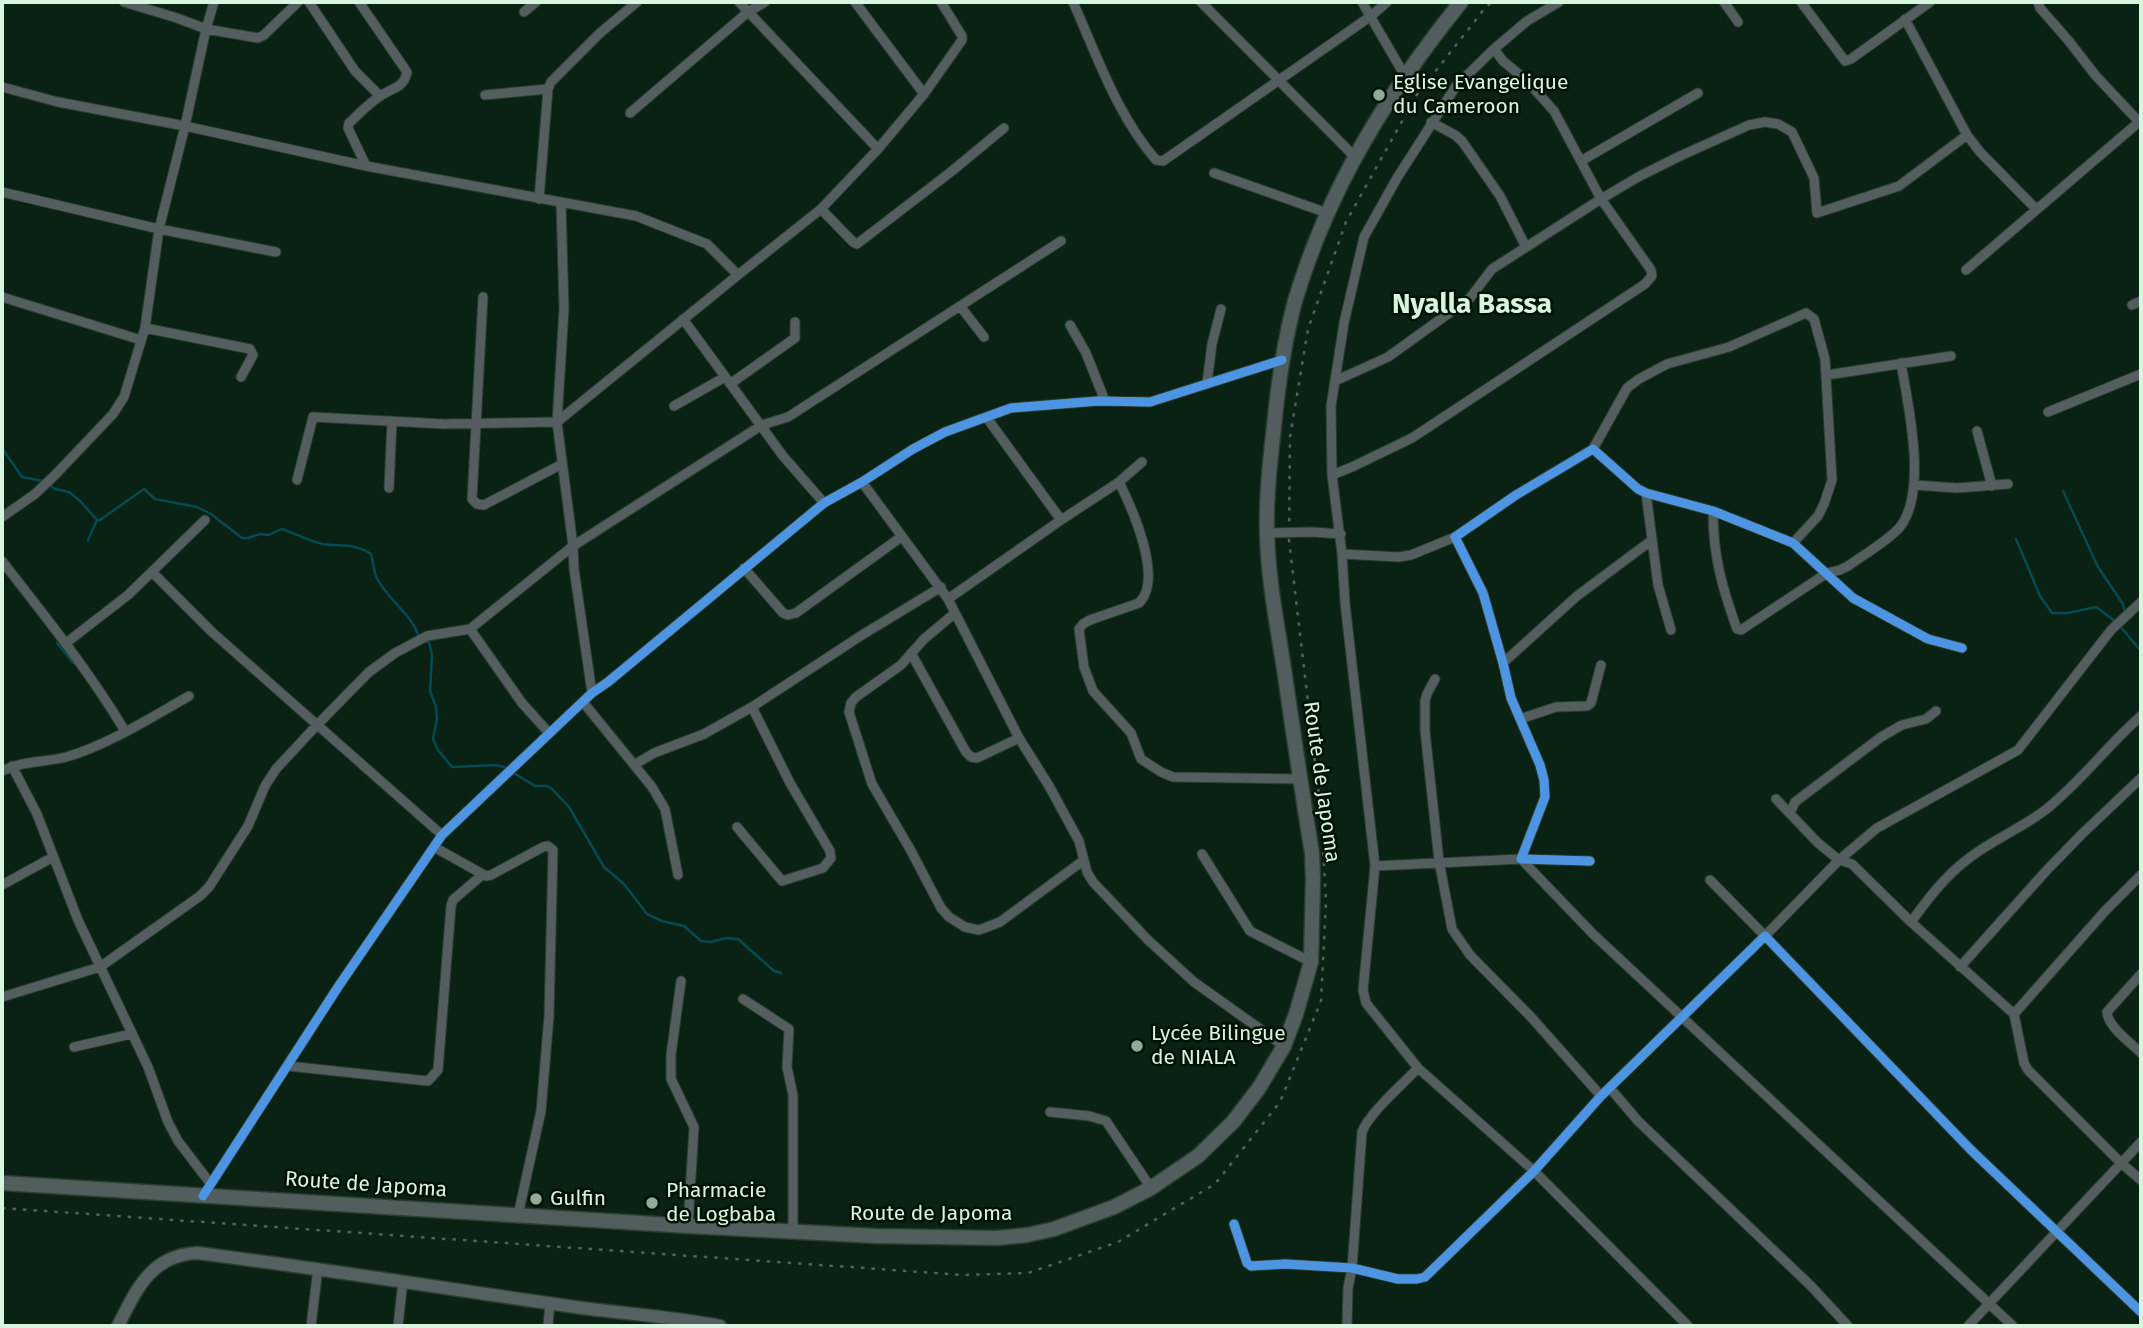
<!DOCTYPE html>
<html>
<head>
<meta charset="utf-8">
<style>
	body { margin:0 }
	#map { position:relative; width:2143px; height:1328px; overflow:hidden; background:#0a2214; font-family:"Fira Sans",sans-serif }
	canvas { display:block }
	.frame { position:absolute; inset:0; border:4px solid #d8f5df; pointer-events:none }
</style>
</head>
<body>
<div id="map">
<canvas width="2143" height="1328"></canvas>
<div class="frame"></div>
</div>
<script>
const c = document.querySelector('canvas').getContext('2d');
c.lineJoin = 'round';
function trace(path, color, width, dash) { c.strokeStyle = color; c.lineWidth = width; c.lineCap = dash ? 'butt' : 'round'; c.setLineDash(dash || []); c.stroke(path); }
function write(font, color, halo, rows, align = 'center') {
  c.font = font + ' "Fira Sans",sans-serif'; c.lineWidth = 5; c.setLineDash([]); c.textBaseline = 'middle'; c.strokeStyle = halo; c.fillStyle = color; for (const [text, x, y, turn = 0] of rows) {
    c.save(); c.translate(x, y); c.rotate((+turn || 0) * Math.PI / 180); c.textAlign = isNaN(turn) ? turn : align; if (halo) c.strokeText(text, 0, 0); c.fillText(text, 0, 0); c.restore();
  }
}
const stream = new Path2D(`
	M2,448L22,477L43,481L55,489L69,492L80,501L97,520
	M2063,491L2098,567L2123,604L2125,612
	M2016,539L2040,596L2052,613H2068L2096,607L2115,621
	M88,540L97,520H100L144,489L155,499L197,507L211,514L242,538H248L260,534L269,535L281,529C295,533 308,541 323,544C341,547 353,542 371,554C374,563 373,572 378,580C389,601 414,616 419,638
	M2120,626L2141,651
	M425,641L429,642L432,655L430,691L436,707L437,719L433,739L438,750L452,767L496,765L504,767L535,786H547L552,789L569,807L604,867L624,884L647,914L662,921L684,926L701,941L711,942L727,938L738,939L774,971L781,973
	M57,643L73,663`);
const street = new Path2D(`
	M124,2L177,18L206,29L214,2
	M309,2L355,71L380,96
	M359,2L407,72C404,89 390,88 379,97C368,104 359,114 349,123L348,128L366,166
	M855,2L924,94L878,149
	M1073,2C1097,56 1117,115 1156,160L1163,161L1371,16L1387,2
	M1201,2L1354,156
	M1362,2L1405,76
	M1724,2L1738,22
	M1801,2L1845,61L1851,59L1930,2
	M2038,2L2040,8L2068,40L2096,76L2141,124
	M524,12L536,2
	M1905,19L1967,135L1980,152L2036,209
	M2,87L58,102L185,126L366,166L636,216L707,244L738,275
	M924,94L962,40V36L941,2
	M485,95L548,89
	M630,113L748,12L765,2
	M1431,122L1455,135L1462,141L1500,196L1526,247
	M1581,161L1698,93
	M1214,173L1327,213
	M2,192L159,229L276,252
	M539,199L548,89L551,82L600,33L637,2
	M561,203L564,309L557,422L573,546L574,569L592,693
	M821,209L853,242L857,244L952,171L1004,128
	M1966,270L2139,122
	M2,297L141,340
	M483,297L472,499L477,504L484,505L562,464
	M2132,305L2141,301
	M960,306L984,337
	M683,319L783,456L824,503
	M1070,325L1086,353L1105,401
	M145,328L250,349L253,355L241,377
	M1827,375L1951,356
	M1335,381L1388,357L1470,298L1492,269L1601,199L1638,177L1680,156L1749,125L1765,122L1778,124L1792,132L1814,178L1817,213L1899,186L1967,135
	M1207,383L1212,344L1221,309
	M730,384L795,338V322
	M674,406L725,377
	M2048,412L2141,374
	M987,418L1061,520
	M1977,431L1992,486
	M1593,449L1627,388L1639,379L1667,364L1729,347L1806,313L1814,319L1825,359L1832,480L1824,504L1818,516L1793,543
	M1142,462L1119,482L1061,520L948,599L1019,738L1049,786L1079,841L1087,872L1093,882L1148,940L1194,982L1284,1046
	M1332,475L1352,467L1412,438L1645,284L1652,276L1651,270L1601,199L1554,111L1527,81L1503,61L1494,49
	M297,480L313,417L444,424L557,422L738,275L821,209L878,149L739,2
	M862,482L948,599
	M1119,482C1132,508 1164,579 1139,603L1090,620L1083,624L1079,629L1084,667L1093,691L1131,733L1141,759L1161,772L1173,777L1300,779
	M1914,485L1957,488L2008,484
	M389,488L392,421
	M1646,493L1658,585L1671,630
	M1713,511C1713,556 1722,587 1737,629L1741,630L1827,573L1840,570L1848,566C1863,555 1888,541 1900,527C1928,491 1908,405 1901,363
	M2,517L35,494L56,474L113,414L124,397L145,328L159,229L185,126L206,29L258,38L264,35L298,2
	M1267,533L1312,532L1341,534
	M1455,537L1411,555L1399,557L1342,554L1332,475L1331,406L1344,323L1364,237L1397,178L1456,86L1494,49L1527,21L1559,2
	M1342,554L1345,603L1375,866L1363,990L1366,1003L1418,1068L1534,1171L1688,1326
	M2,561C45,616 89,671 125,731
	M744,568L783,613L788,615L796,613L901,537
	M153,573L212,632L442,835
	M955,613L924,639L901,665L856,697L851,703L849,712L872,784L910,849L941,908L949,917L965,927L979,930L1000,922L1084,860
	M470,629L522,703L549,733
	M66,643L128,595L205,520
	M911,653L966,752L971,757L977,758L1019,738
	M1503,663L1577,596L1652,540
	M1435,679L1427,694L1425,701V731L1439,861L1452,929L1470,955L1531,1017L1601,1096
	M583,702L652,787L665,809L678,875
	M1520,719L1556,707L1587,706L1591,703L1601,665
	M634,765L654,753L704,734L752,707L862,635L941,587
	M12,766L37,814L78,920L148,1067L168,1122L178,1141L210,1183
	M2,771C25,760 42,763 66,757C106,746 152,717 189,696
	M1776,799L1818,843L1839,860L1852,864L1911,922L2014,1014L2024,1063L2028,1070L2121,1163L2141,1180
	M1790,813L1795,802L1881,737L1902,725L1926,719L1936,711
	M737,827L782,881L823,868L831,858L830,851L790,783L752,707
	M434,847L486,876L491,875L543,847L548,846L553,850L549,1016L541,1111L518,1215
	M1202,854L1250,931L1311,962
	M1590,861L1521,859L1545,797L1544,780L1540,765L1511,698L1503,663L1483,593L1455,537L1516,495L1593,449L1638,489L1646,493L1713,511L1793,543L1853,598L1928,639L1962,648
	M1375,866L1521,859L1593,934L2013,1326
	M1710,880L1765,936L1839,860L1877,828L2018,750L2111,630L2141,602
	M2,885L53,857
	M1911,922C1928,899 1945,876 1968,859C1993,839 2025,827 2049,807C2083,779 2109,744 2141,716
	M1960,967L2046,871L2082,834L2141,778
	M2141,974L2107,1012C2108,1027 2130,1042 2141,1053
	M681,981L671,1055V1079L694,1127L688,1226
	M2,997L100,967L200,896L209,887L248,826L265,786L276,769L316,726L369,672L395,653L427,636L470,629L573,546L762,425L788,417L1061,241
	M743,999L789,1029L787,1067L793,1095V1232
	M2014,1014L2105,911L2141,875
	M74,1047L131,1034
	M288,1066L428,1081L438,1070L451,906L453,900L482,875
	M1610,1088L1638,1121L1811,1286L1848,1326
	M1050,1112L1089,1116L1106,1121L1151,1188
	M203,1196L338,987L442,835L592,693L608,682L824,503L862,482L913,449L945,432L1011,408L1098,401L1150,402L1282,360
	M1234,1224L1247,1263L1251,1266L1285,1264L1352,1268L1398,1279H1417L1425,1277L1534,1171L1601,1096L1765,936L1971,1150L2141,1312
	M311,1326L318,1268
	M398,1326L403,1281
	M548,1326L550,1302
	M1347,1326L1348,1288L1352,1268L1362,1132C1369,1113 1403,1084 1418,1068
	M1968,1326L2141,1142`);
const secondary = new Path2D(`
	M118,1326C136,1290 151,1255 197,1253C326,1269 454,1290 582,1308C628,1314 674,1317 720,1326`);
const primary = new Path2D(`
	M2,1183L688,1226L876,1236L997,1238L1027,1235L1054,1229L1114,1207L1151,1188L1198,1156L1233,1122L1259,1088L1284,1046L1296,1014L1311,962L1313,879L1312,853C1302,792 1293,731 1284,669C1277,624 1268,578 1267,533C1266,497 1270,462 1274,427C1278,385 1284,342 1295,301C1329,187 1387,94 1461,2`);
const rail = new Path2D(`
	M2,1208L964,1275L1028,1273L1118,1242L1215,1184L1280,1102L1321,1001L1326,902L1321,813L1289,540L1290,437L1308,329L1346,222L1416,96L1485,8L1492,2`);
const cycleway = new Path2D(`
	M1590,861L1521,859L1545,797L1544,780L1540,765L1511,698L1503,663L1483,593L1455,537L1516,495L1593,449L1638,489L1646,493L1713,511L1793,543L1853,598L1928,639L1962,648
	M203,1196L338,987L442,835L592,693L608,682L824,503L862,482L913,449L945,432L1011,408L1098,401L1150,402L1282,360
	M1234,1224L1247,1263L1251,1266L1285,1264L1352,1268L1398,1279H1417L1425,1277L1534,1171L1601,1096L1765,936L1971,1150L2141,1312`);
const markers = [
	[1379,95,7,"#90ab98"],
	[1137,1046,7,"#90ab98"],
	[536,1199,7,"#90ab98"],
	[652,1203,7,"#90ab98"]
];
const poiNames = [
	["Eglise Evangelique",1393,83],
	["du Cameroon",1393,107],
	["Lycée Bilingue",1151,1034],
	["de NIALA",1151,1058],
	["Pharmacie",666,1191],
	["de Logbaba",666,1215],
	["Gulfin",550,1199]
];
const streetNames = [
	["Route de Japoma",1321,782,82],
	["Route de Japoma",366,1185,4],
	["Route de Japoma",931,1214]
];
const districtNames = [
	["Nyalla Bassa",1472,305]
];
trace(stream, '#054a54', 2.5);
trace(street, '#293e31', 11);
trace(secondary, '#293e31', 15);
trace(primary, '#293e31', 17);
trace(street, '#555e5f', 9);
trace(secondary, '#556060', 12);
trace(primary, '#515e5d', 14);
trace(rail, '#545f5d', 2.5, [3.5, 7]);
trace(cycleway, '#4d94e3', 9);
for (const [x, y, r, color] of markers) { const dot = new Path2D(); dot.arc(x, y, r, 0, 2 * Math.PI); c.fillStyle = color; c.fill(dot); trace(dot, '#001205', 2.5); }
write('21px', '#d8f5df', '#001205', poiNames, 'left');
write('21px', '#d8f5df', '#001205', streetNames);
write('bold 28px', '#d8f5df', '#001205', districtNames);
</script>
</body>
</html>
